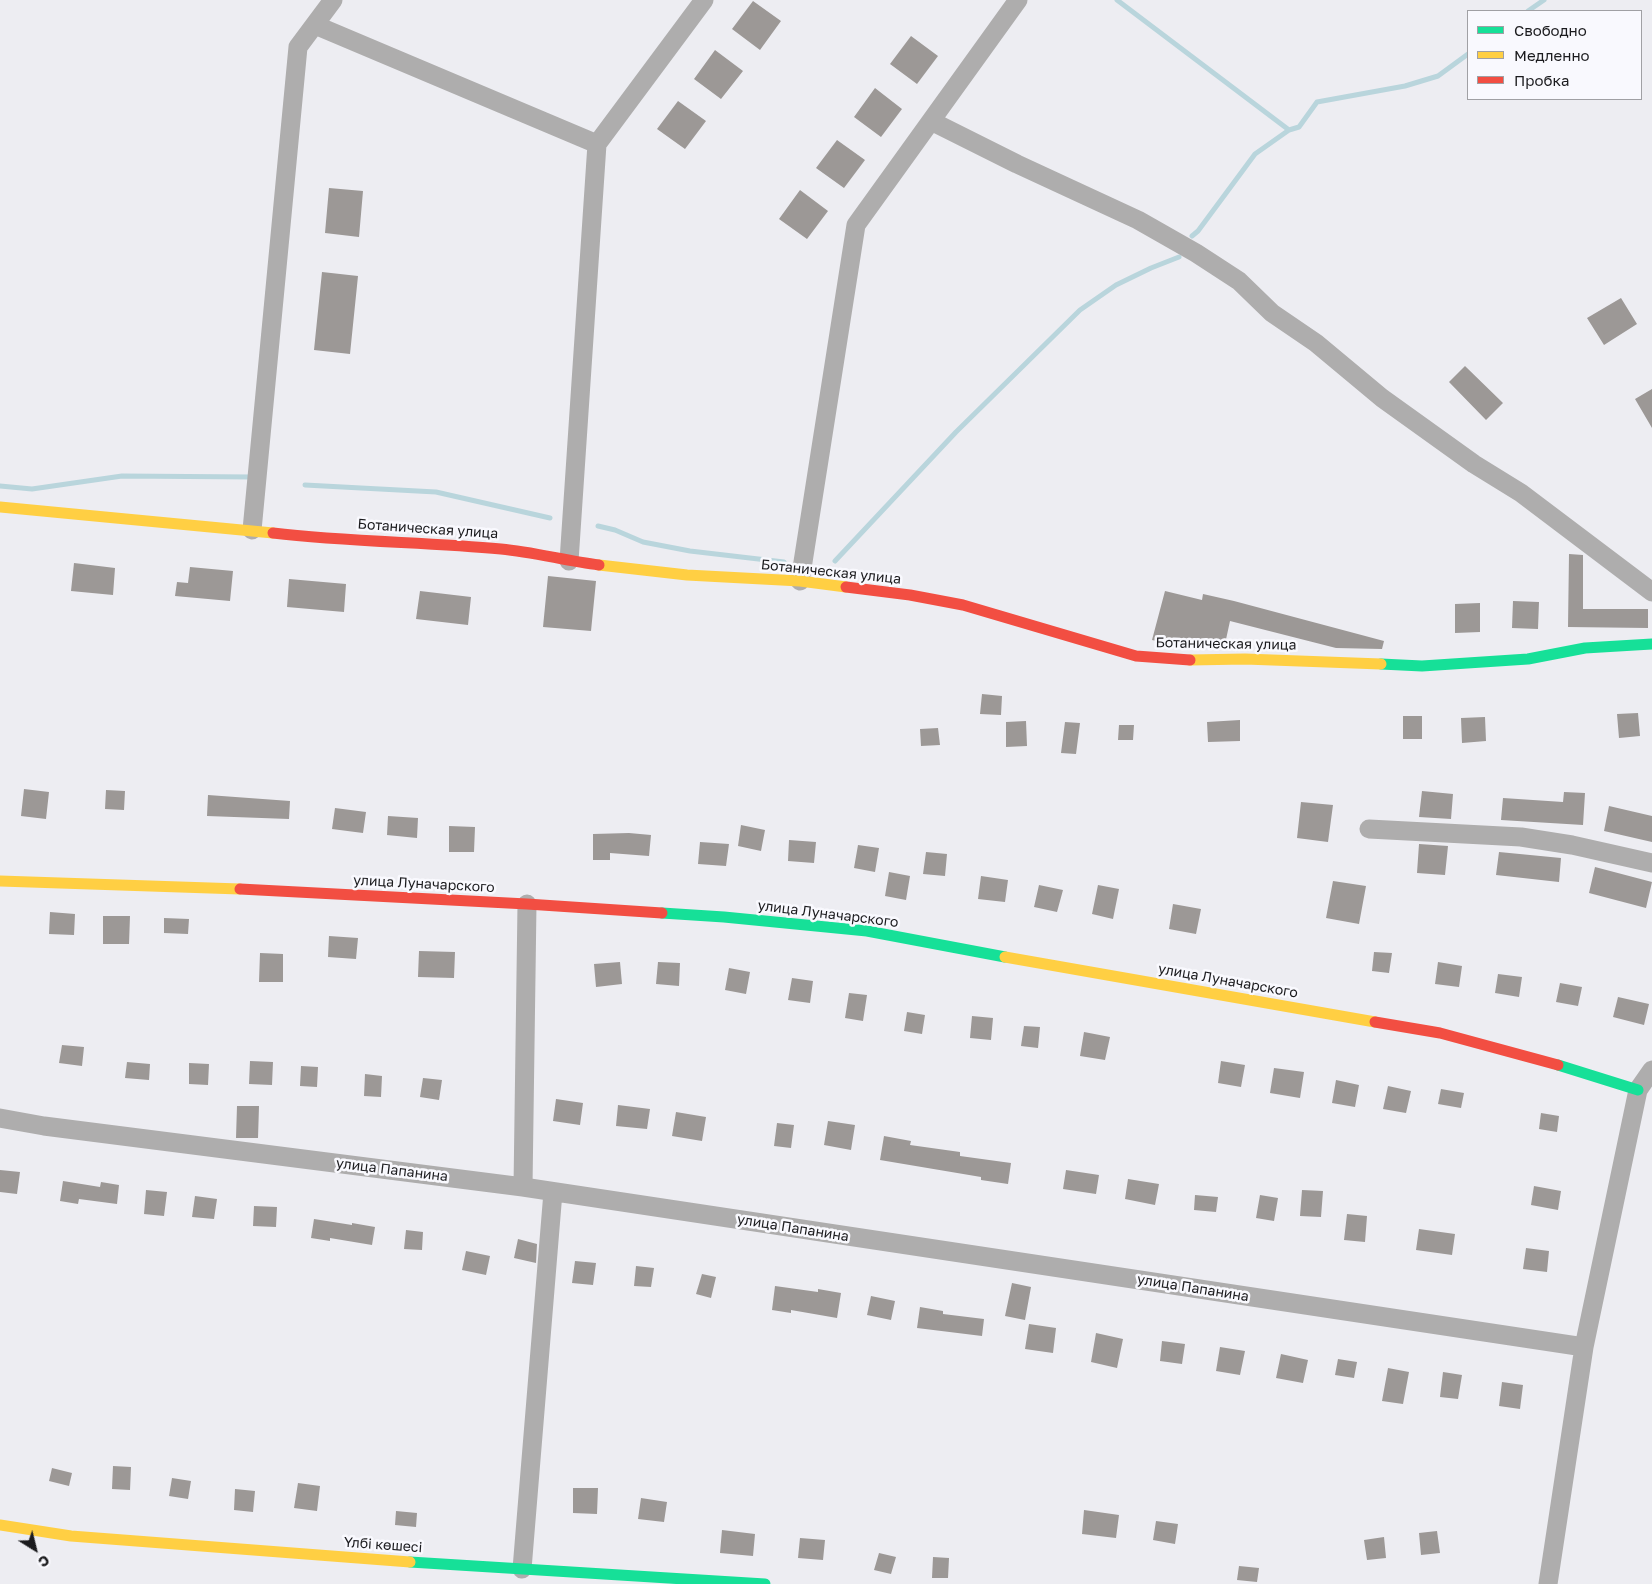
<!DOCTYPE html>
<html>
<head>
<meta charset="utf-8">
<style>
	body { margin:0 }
	#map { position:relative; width:1652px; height:1584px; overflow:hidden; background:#ededf2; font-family:"Golos Text",sans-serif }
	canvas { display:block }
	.legend { position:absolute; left:1467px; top:10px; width:175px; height:90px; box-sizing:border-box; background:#f9f9fe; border:1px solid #a0a0a4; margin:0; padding:6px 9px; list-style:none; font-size:15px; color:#1b1b1e }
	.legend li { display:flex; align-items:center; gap:10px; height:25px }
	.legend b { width:25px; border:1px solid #a0a0a4 }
	.north { position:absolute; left:10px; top:1524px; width:50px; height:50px; -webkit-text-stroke:4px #f9f9fe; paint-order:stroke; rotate:144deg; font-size:14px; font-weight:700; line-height:20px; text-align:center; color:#1b1b1e }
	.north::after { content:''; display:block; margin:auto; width:18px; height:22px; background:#1b1b1e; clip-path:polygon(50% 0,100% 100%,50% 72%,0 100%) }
</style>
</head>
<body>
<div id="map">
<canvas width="1652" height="1584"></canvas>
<ul class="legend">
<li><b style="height:6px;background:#16e098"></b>Свободно</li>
<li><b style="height:6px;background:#ffcf43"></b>Медленно</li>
<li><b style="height:6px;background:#f24e42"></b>Пробка</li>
</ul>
<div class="north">С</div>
</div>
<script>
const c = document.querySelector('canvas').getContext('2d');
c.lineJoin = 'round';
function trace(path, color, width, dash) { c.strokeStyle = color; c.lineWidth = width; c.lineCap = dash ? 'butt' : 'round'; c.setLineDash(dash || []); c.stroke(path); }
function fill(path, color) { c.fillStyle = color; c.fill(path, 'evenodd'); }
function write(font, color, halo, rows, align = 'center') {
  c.font = font + ' "Golos Text",sans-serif'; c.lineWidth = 5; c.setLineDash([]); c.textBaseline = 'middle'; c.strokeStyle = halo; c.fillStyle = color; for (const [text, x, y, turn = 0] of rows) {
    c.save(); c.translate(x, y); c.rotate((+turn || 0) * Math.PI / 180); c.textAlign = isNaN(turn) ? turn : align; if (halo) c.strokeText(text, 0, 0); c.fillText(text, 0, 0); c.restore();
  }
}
const stream = new Path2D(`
	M1117,0L1289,130
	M1528,11L1544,0
	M1192,236L1198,231L1255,154L1289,130L1299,127L1317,102L1405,86L1438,76L1468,54
	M305,485L436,492L550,518
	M0,486L32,489L122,476L253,477
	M598,526L615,530L643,542L690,551L784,562
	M835,561L956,432L1080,310L1116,285L1151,268L1179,257`);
const building = new Path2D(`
	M753,1L781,21L760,50L732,29Z
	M911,36L938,56L917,84L890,64Z
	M715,50L743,71L721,99L694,79Z
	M875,88L902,109L881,137L854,117Z
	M678,101L706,121L685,149L657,129Z
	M837,140L865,160L844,188L816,168Z
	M329,188L363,191L359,237L325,233Z
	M800,190L828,211L807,239L779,219Z
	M322,272L358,276L350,354L314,350Z
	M1621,298L1637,324L1604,345L1587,318Z
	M1465,366L1503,403L1486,420L1449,382Z
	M1652,389V428L1635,399Z
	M1569,554L1583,555V609H1648V628L1568,627Z
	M74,563L115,568L113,595L71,591Z
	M190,567L233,571L230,601L175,596L177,582L188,583Z
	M548,576L596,581L591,631L543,627Z
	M289,579L346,584L344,612L287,607Z
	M420,591L471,597L468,625L416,619Z
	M1165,591L1202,600L1203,594L1234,601L1384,641L1382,649L1336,648L1230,621L1225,644L1187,645L1171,641L1170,644L1152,640Z
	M1513,601L1539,602L1538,629L1512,628Z
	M1480,603V632L1455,633V604Z
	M982,694L1002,696L1001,715L980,714Z
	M1638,713L1640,736L1619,738L1617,714Z
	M1403,716H1422V739H1403Z
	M1485,717L1486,741L1462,743L1461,718Z
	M1240,720V741L1208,742L1207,722Z
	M1026,721L1027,746L1006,747V722Z
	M1065,722L1080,723L1076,754L1061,753Z
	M1119,725H1134L1133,740H1118Z
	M938,728L940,745L921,746L920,729Z
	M24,789L49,792L46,819L21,816Z
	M106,790L125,791L124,810L105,809Z
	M1422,791L1453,794L1451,819L1419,817Z
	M1564,792L1585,793L1583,825L1501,820L1503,798L1563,802Z
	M208,795L290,801L289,819L207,816Z
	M1301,802L1333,805L1328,842L1297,838Z
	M1609,806L1652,816V842L1604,831Z
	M335,808L366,812L363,833L332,829Z
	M388,816L418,818L417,838L387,835Z
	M741,825L765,830L761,851L738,846Z
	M449,826L475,827L474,852H449Z
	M629,833L651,835L649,856L610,853V860H593V834Z
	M789,840L816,842L814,863L788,861Z
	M700,842L729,844L726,866L698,864Z
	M1419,844L1448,846L1445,875L1417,873Z
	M858,845L879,848L875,872L854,868Z
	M926,852L947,854L945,876L923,874Z
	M1499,852L1561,858L1559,882L1496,875Z
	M1595,867L1652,882L1646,908L1589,893Z
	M889,872L910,876L906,900L885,896Z
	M981,876L1008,880L1005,902L978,899Z
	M1333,881L1366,886L1359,924L1326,918Z
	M1039,885L1063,890L1057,912L1034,907Z
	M1098,885L1119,889L1113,919L1092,914Z
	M1173,904L1201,909L1196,934L1169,929Z
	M50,912L75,914L74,935L49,934Z
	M103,916H130L129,944H103Z
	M164,918L189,919L188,934L164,933Z
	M329,936L358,938L356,959L328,957Z
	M419,951L455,952L454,978L418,977Z
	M1374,952L1392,953L1389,973L1372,971Z
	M260,953L283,954V982H259Z
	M620,962L622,984L596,987L594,964Z
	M658,962L680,963L679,986L656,984Z
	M1438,962L1462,966L1459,987L1435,984Z
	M729,968L750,972L746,994L725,990Z
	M1498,974L1522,977L1519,997L1495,993Z
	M792,978L813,981L810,1003L788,1000Z
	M1560,983L1582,987L1578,1006L1556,1002Z
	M849,993L867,995L863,1021L845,1018Z
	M1618,997L1649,1004L1644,1025L1613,1017Z
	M907,1012L925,1015L922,1034L904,1031Z
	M972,1016L993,1018L991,1040L970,1038Z
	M1024,1026L1040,1027L1038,1048L1021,1046Z
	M1084,1032L1110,1037L1105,1060L1080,1056Z
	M62,1045L84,1047L82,1066L59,1063Z
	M250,1061L273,1062L272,1085L249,1084Z
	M1221,1061L1245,1065L1241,1087L1218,1083Z
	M127,1062L150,1064L149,1080L125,1078Z
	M189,1063L209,1064L208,1085L189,1084Z
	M301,1066L318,1067L317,1087L300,1086Z
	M1274,1068L1304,1072L1300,1098L1270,1093Z
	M365,1074L382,1076L381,1097L364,1096Z
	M423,1078L442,1080L439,1100L420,1097Z
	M1336,1080L1359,1085L1355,1107L1332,1103Z
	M1388,1086L1411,1091L1406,1113L1383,1109Z
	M1441,1089L1464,1093L1461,1108L1438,1104Z
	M556,1099L583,1103L580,1125L553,1121Z
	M618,1105L650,1109L647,1129L616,1126Z
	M237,1106H259L258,1138H236Z
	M676,1112L706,1117L702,1141L672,1136Z
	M1541,1113L1559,1116L1557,1132L1539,1129Z
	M828,1121L855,1125L851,1150L824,1145Z
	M777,1123L794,1125L791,1148L774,1146Z
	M884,1136L911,1141L910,1145L960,1152V1156L1011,1163L1008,1184L981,1180V1177L880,1160Z
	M0,1170L20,1172L17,1194L0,1192Z
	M1066,1170L1099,1175L1096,1194L1063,1189Z
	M1128,1179L1159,1184L1155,1205L1125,1199Z
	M63,1181L100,1187L101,1182L119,1185L117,1204L79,1199L78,1204L60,1201Z
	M1534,1186L1561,1191L1558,1210L1531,1205Z
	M146,1190L167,1192L164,1216L144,1214Z
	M1302,1190L1323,1191L1321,1217L1300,1216Z
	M1195,1195L1218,1197L1216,1212L1194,1210Z
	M1260,1195L1278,1198L1274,1221L1256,1218Z
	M195,1196L217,1199L214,1219L192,1217Z
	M254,1206L277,1207L276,1227L253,1226Z
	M1347,1214L1367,1216L1365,1242L1344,1240Z
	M314,1219L352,1225V1223L375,1227L372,1245L330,1238V1241L311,1238Z
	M1419,1229L1455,1234L1452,1255L1416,1250Z
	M406,1230L423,1232L422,1250L404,1249Z
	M518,1239L537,1244L536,1263L514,1258Z
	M1526,1248L1549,1251L1547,1272L1523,1269Z
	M466,1251L490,1256L486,1275L462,1270Z
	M575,1261L596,1263L593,1285L572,1283Z
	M636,1266L654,1268L651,1287L634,1286Z
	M702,1274L716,1277L711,1298L696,1294Z
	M1012,1283L1031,1287L1025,1320L1005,1316Z
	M775,1286L818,1292V1289L841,1293L837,1318L791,1310V1313L772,1310Z
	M871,1296L895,1301L891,1320L867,1315Z
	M920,1307L943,1311V1314L984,1319L982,1336L917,1328Z
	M1029,1324L1056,1328L1053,1353L1025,1349Z
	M1096,1333L1123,1339L1117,1368L1091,1362Z
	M1162,1341L1185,1344L1182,1364L1160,1361Z
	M1220,1347L1245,1351L1240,1375L1216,1371Z
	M1281,1354L1308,1360L1303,1383L1276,1378Z
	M1338,1359L1357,1362L1354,1378L1335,1375Z
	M1388,1368L1409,1372L1403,1404L1382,1401Z
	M1443,1372L1462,1375L1458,1399L1440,1397Z
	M1502,1382L1523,1385L1520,1409L1499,1406Z
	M113,1466L131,1467L130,1490L112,1489Z
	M52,1468L72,1473L69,1486L49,1481Z
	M172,1478L191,1481L188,1499L169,1496Z
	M298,1483L320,1486L317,1511L294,1508Z
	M573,1488H598L597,1514L573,1513Z
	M235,1489L255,1491L253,1512L234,1510Z
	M641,1498L667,1502L664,1522L638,1519Z
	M1084,1510L1119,1515L1116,1538L1082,1534Z
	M396,1511L417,1513L416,1527L395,1525Z
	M1156,1521L1178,1524L1175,1544L1153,1540Z
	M722,1530L755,1534L753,1556L720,1553Z
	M1437,1531L1440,1553L1421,1555L1419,1533Z
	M1384,1537L1386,1558L1367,1560L1364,1540Z
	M800,1538L825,1540L823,1560L798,1558Z
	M879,1553L896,1557L891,1574L874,1570Z
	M933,1557L949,1558L948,1578H932Z
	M1239,1566L1259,1568L1257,1582L1237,1580Z`);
const street = new Path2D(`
	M315,25L597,144
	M931,121L1017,164L1138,220L1196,253L1239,281L1272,313L1316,343L1382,398L1474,464L1521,493L1652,592
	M252,530L298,47L333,0
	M569,561L597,144L704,0
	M800,581L856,225L1018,0
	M1369,829L1521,837L1572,845L1652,863
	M0,1118L44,1126L523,1187L1584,1347
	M523,1187L527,904
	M522,1569L553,1192
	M1548,1584L1584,1347L1638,1090L1652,1070`);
const fast = new Path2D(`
	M1381,664L1422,666L1528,659L1585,648L1652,644
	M662,913L724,917L867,931L1005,957
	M1558,1065L1638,1090
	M410,1562L765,1584`);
const slow = new Path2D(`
	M0,507L273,533
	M599,565L687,575L800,581L846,587
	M1190,660L1245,659L1381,664
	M0,881L240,889
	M1005,957L1375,1022
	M0,1525L71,1536L410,1562`);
const jam = new Path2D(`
	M273,533C349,542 425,542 501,549C534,552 566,561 599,565
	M846,587L910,595L963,605L1136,656L1190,660
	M240,889L527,904L662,913
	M1375,1022L1440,1033L1558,1065`);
const streetNames = [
	["Ботаническая улица",428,529,4],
	["Ботаническая улица",831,572,6],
	["Ботаническая улица",1226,644,1],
	["улица Луначарского",424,884,3],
	["улица Луначарского",828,914,7],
	["улица Луначарского",1228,981,10],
	["улица Папанина",392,1170,7],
	["улица Папанина",793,1228,9],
	["улица Папанина",1193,1288,9],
	["Үлбі көшесі",383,1545,4]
];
trace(stream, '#b9d5dc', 5);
fill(building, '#9c9896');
trace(street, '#aeadad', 19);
trace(fast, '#16e098', 11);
trace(slow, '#ffcf43', 11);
trace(jam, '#f24e42', 11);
write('14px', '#1b1b1e', '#f9f9fe', streetNames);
</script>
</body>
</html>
